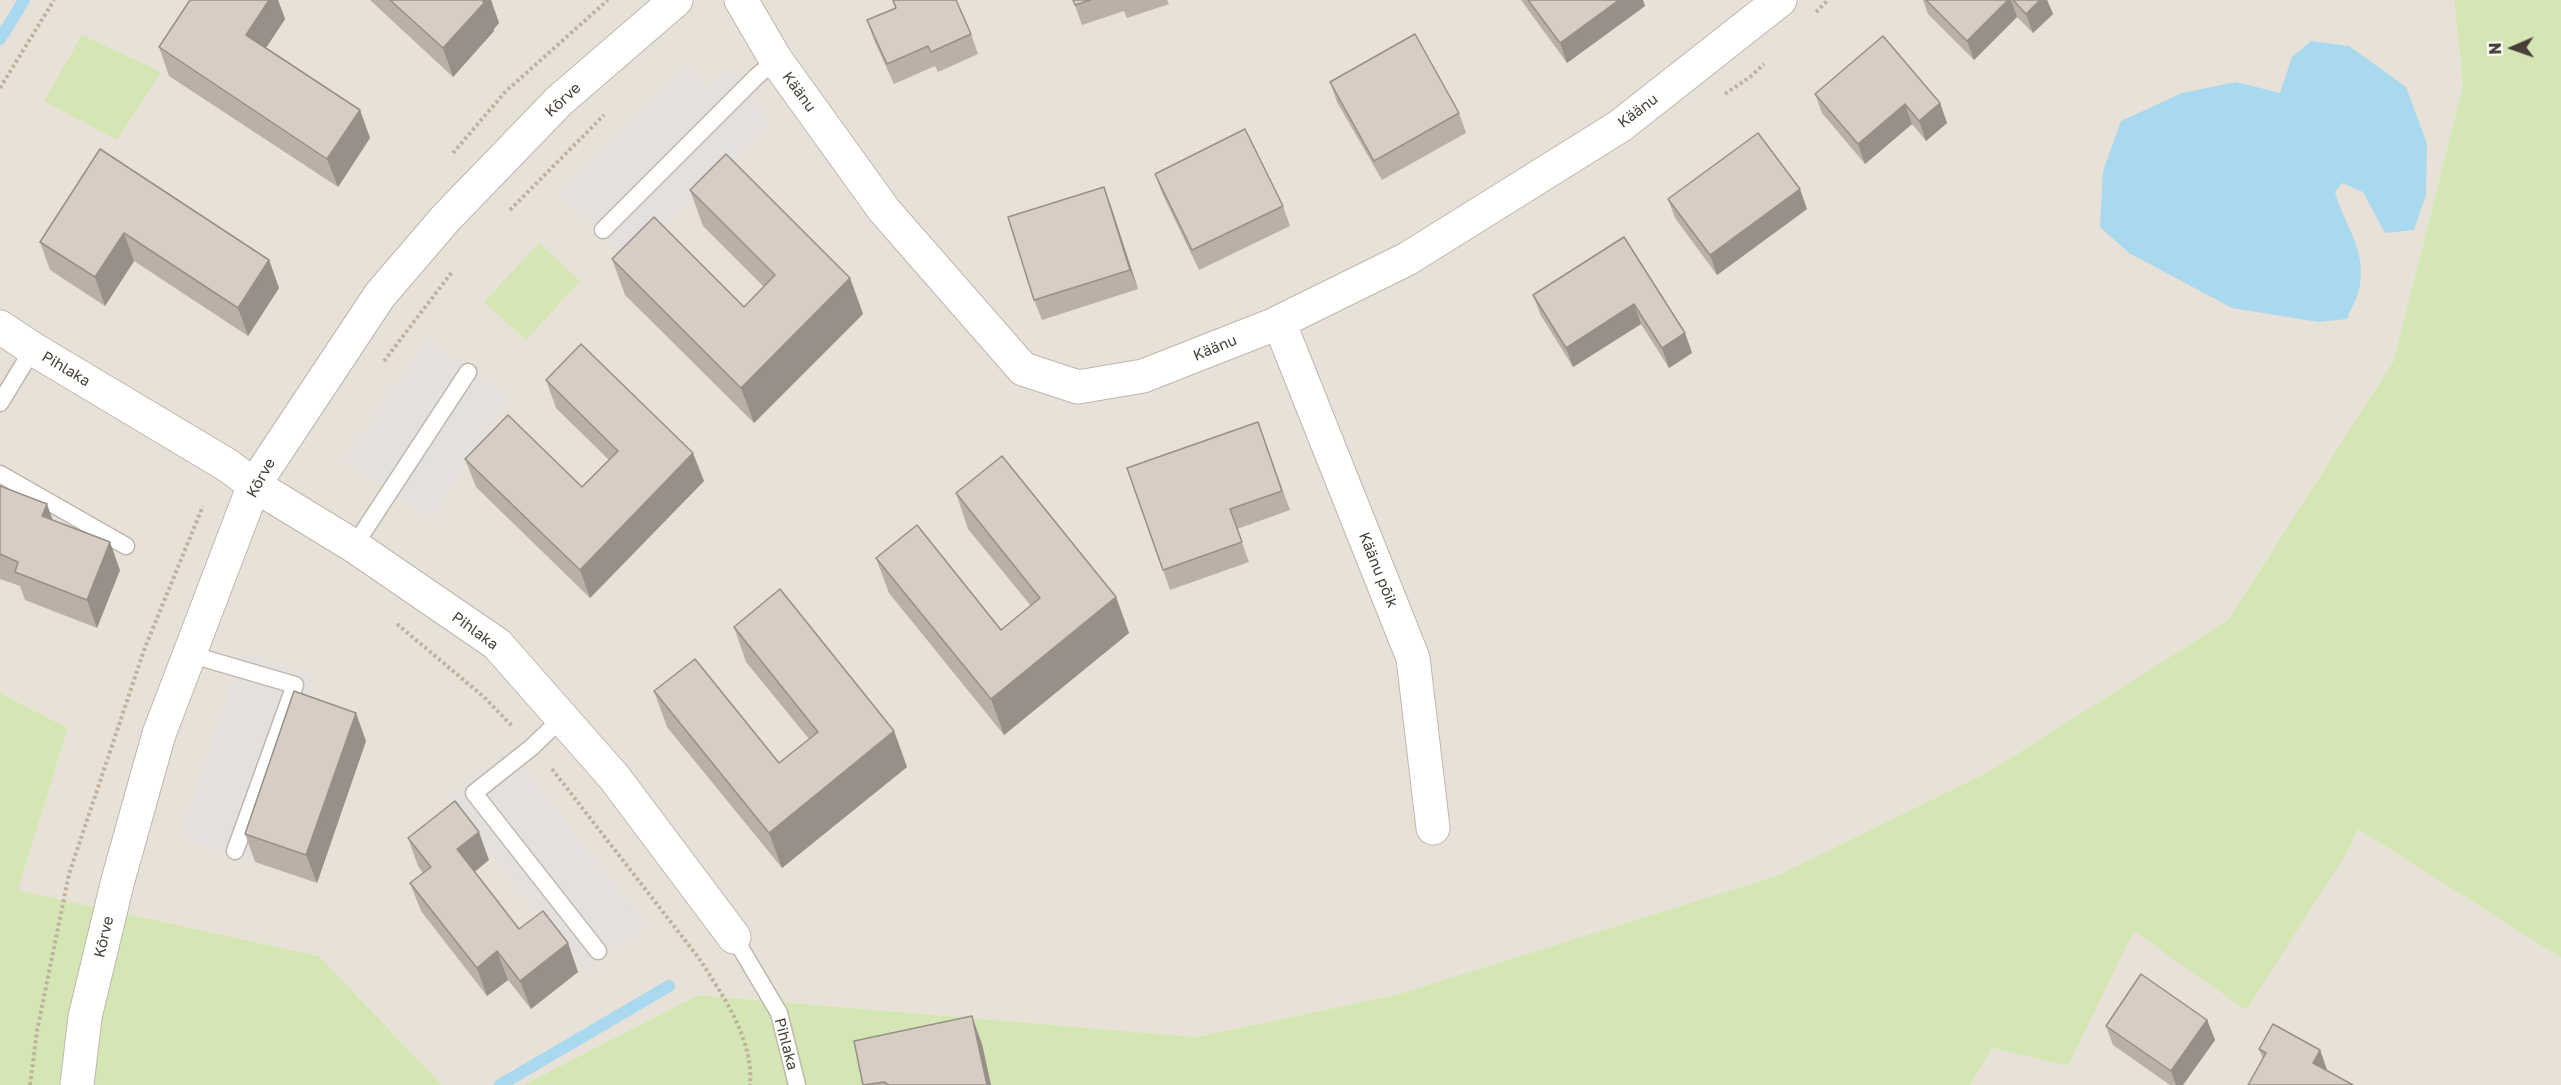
<!DOCTYPE html>
<html>
<head>
<meta charset="utf-8">
<style>
	body { margin:0 }
	#map { position:relative; width:2561px; height:1085px; overflow:hidden; background:#f4f0ea; font-family:"Golos Text",sans-serif }
	canvas { display:block }
	.north { position:absolute; left:2483px; top:18px; width:60px; height:60px; -webkit-text-stroke:4px #fff; paint-order:stroke; rotate:268deg; font-size:16px; font-weight:700; line-height:24px; text-align:center; color:#484038 }
	.north::after { content:''; display:block; margin:auto; width:21px; height:27px; background:#484038; clip-path:polygon(50% 0,100% 100%,50% 72%,0 100%) }
</style>
</head>
<body>
<div id="map">
<canvas width="2561" height="1085"></canvas>
<div class="north">N</div>
</div>
<script>
const c = document.querySelector('canvas').getContext('2d');
c.lineJoin = 'round';
function fill(path, color) { c.fillStyle = color; c.fill(path, 'evenodd'); }
function trace(path, color, width, dash) { c.strokeStyle = color; c.lineWidth = width; c.lineCap = dash ? 'butt' : 'round'; c.setLineDash(dash || []); c.stroke(path); }
function write(font, color, halo, rows, align = 'center') {
  c.font = font + ' "Golos Text",sans-serif'; c.lineWidth = 4.5; c.setLineDash([]); c.textBaseline = 'middle'; c.strokeStyle = halo; c.fillStyle = color; for (const [text, x, y, turn = 0] of rows) {
    c.save(); c.translate(x, y); c.rotate((+turn || 0) * Math.PI / 180); c.textAlign = isNaN(turn) ? turn : align; if (halo) c.strokeText(text, 0, 0); c.fillText(text, 0, 0); c.restore();
  }
}
const residential = new Path2D(`
	M0,0H2454L2463,85L2394,360L2228,620L1988,772L1776,876L1395,995L1196,1037L698,995L523,1085H442L319,956L18,890L68,728L0,693Z
	M2358,829L2561,958V1085H1970L1992,1048L2068,1066L2134,931L2346,854Z`);
const green = new Path2D(`
	M2454,0H2561V958L2358,829L2346,854L2246,1010L2134,931L2068,1066L1992,1048L1970,1085H523L698,995L1196,1037L1395,995L1776,876L1988,772L2228,620L2394,360L2463,85Z
	M82,35L161,72L117,140L44,101Z
	M539,243L580,281L526,340L484,302Z
	M0,693L68,728L18,890L319,956L442,1085H0Z`);
const parking = new Path2D(`
	M686,65L706,85L731,67L770,124L630,261L558,193Z
	M428,338L511,395L432,518L344,461Z
	M244,652L314,676L249,862L180,837Z
	M508,749L647,925L586,973L447,797Z`);
const water = new Path2D(`
	M2311,41L2349,46L2406,87L2427,144L2426,195L2414,230L2385,233L2363,192L2342,183L2335,192C2344,224 2366,249 2360,284C2359,296 2351,308 2347,319L2319,322L2232,308L2129,253L2100,227L2103,171L2121,121L2182,93L2236,82L2280,93L2292,57Z`);
const stream = new Path2D(`
	M0,39L24,0
	M500,1085L669,986`);
const path = new Path2D(`
	M1816,12L1828,0
	M0,88L54,0
	M1725,94L1750,77L1764,64
	M453,153L506,91L608,0
	M510,210L604,115
	M384,361L452,272
	M397,624L484,697L512,726
	M552,769L698,957C722,994 754,1039 750,1085
	M30,1085L37,1031L69,874L144,650L203,506`);
const service = new Path2D(`
	M603,230L757,76L776,60
	M0,403L33,349
	M0,474L126,546
	M354,546L468,372
	M189,654L295,685L235,851
	M562,718L532,747L474,793L598,951
	M734,937L779,1013L797,1085`);
const minor = new Path2D(`
	M741,0L776,60L884,210L1023,369L1078,387L1143,376L1273,325L1407,259L1620,126L1780,0
	M1279,322L1413,658L1433,828
	M0,327L33,349L227,465L254,485L354,546L497,644L614,777L734,937
	M77,1085L85,1017L118,880L159,734L254,485L380,295L446,218L559,101L676,0`);
const wall = new Path2D(`
	M269,0H278L285,19L266,48L360,110L370,138L338,187L169,76L159,47Z
	M370,0H491L499,23L494,29V31L453,77Z
	M892,0L971,34L978,54L938,72L935,66L894,84L874,40L867,20L895,8Z
	M1073,0H1167L1169,4L1127,18L1124,11L1082,25Z
	M1521,0H1643L1645,6L1567,63Z
	M1923,0H2047L2053,14L2033,33L2017,17L1974,60L1928,14Z
	M1330,82L1459,113L1466,133L1382,180L1337,102Z
	M1815,94L1940,103L1947,123L1926,141L1912,124L1865,164L1822,113Z
	M100,149L269,260L279,288L248,336L134,261L105,306L50,270L40,242Z
	M1155,174L1283,206L1290,226L1199,270L1162,193Z
	M1104,187L1138,289L1042,320L1034,300Z
	M690,190L850,278L863,314L754,423L625,295L612,259L744,307L764,287L703,226Z
	M1668,199L1807,209L1717,275L1675,218Z
	M1624,237L1685,333L1692,353L1669,368L1641,324L1573,367L1540,314L1533,295Z
	M546,380L704,481L590,598L476,487L465,459L582,487L609,460L556,408Z
	M1258,422L1290,510L1237,529L1249,562L1170,590L1127,468Z
	M0,486L53,520L120,570L97,628L25,600L20,586L0,579Z
	M956,493L1116,597L1129,633L1004,735L889,593L876,558L1001,630L1031,606L968,529Z
	M734,627L894,731L907,767L782,868L667,727L654,691L779,763L809,739L746,662Z
	M366,741L317,883L255,862L245,834Z
	M408,838L489,860L474,872L519,929L568,943L578,972L531,1009L508,980L487,996L421,911L410,883L423,873L418,866Z
	M2207,1020L2215,1040L2183,1085H2170L2113,1045L2106,1026Z
	M982,1044L991,1085H863Z
	M2259,1049L2320,1050L2327,1070L2263,1059Z`);
const shadedWall = new Path2D(`
	M269,0H278L285,19L256,63L246,35Z
	M484,0H491L499,23L494,29V31L453,77L443,48Z
	M1619,0H1643L1645,6L1567,63L1560,43Z
	M2008,0H2011L2017,17L1974,60L1967,41Z
	M2040,0H2047L2053,14L2033,33L2026,14Z
	M1940,103L1947,123L1926,141L1919,121Z
	M1905,104L1912,124L1865,164L1858,144Z
	M360,110L370,138L338,187L327,159Z
	M1104,187L1111,206L1138,289L1130,270Z
	M1800,189L1807,209L1717,275L1710,255Z
	M124,233L134,261L105,306L95,277Z
	M269,260L279,288L248,336L238,308Z
	M850,278L863,314L754,423L741,388Z
	M1634,304L1641,324L1573,367L1566,348Z
	M1685,333L1692,353L1669,368L1662,348Z
	M693,453L704,481L590,598L580,570Z
	M47,504L57,532L42,516Z
	M110,542L120,570L97,628L87,600Z
	M1116,597L1129,633L1004,735L991,699Z
	M356,713L366,741L317,883L306,855Z
	M894,731L907,767L782,868L769,833Z
	M479,832L489,860L467,878L457,849Z
	M568,943L578,972L531,1009L520,981Z
	M497,951L508,980L487,996L477,968Z
	M972,1016L982,1044L991,1085H987Z
	M2207,1020L2215,1040L2183,1085H2176L2171,1071Z
	M2320,1050L2327,1070L2320,1082L2313,1063Z`);
const building = new Path2D(`
	M190,0H269L246,35L360,110L327,159L159,47Z
	M390,0H484L483,2L484,3L443,48Z
	M893,0H956L971,34L931,52L928,46L887,64L867,20L896,8Z
	M1073,0H1091L1075,5Z
	M1528,0H1619L1560,43Z
	M1926,0H2008L1967,41Z
	M2013,0H2040L2026,14Z
	M1415,34L1459,113L1374,161L1330,82Z
	M1883,36L1940,103L1919,121L1905,104L1858,144L1815,94Z
	M1245,129L1283,206L1192,250L1155,174Z
	M1758,133L1800,189L1710,255L1668,199Z
	M100,149L269,260L238,308L124,233L95,277L40,242Z
	M726,154L850,278L741,388L612,259L654,217L744,307L775,275L690,190Z
	M1104,187L1130,270L1034,300L1008,217Z
	M1624,237L1685,333L1662,348L1634,304L1566,348L1533,295Z
	M581,344L693,453L580,570L465,459L508,415L582,487L618,451L546,380Z
	M1258,422L1282,491L1230,509L1242,542L1163,570L1127,468Z
	M1002,456L1116,597L991,699L876,558L917,525L1001,630L1040,598L956,493Z
	M0,486L47,504L42,516L110,542L87,600L15,572L18,562L0,554Z
	M780,589L894,731L769,833L654,691L695,659L779,763L818,732L734,627Z
	M294,691L356,713L306,855L245,834Z
	M455,801L479,832L457,849L519,929L543,911L568,943L520,981L497,951L477,968L410,883L431,867L408,838Z
	M2141,974L2207,1020L2171,1071L2106,1026Z
	M972,1016L987,1085H889L884,1082L863,1085L854,1041Z
	M2273,1024L2320,1050L2313,1063L2353,1085H2248L2266,1053L2259,1049Z`);
const streetNames = [
	["Käänu",799,92,54],
	["Kõrve",563,100,-43],
	["Käänu",1638,111,-37],
	["Käänu",1215,348,-22],
	["Pihlaka",66,369,31],
	["Kõrve",261,478,-61],
	["Käänu põik",1378,570,68],
	["Pihlaka",475,631,36],
	["Kõrve",104,937,-77],
	["Pihlaka",786,1044,75]
];
fill(residential, '#e8e1d8');
fill(green, '#d5e6b5');
fill(parking, '#e3e0de');
fill(water, '#a9d9ee');
trace(stream, '#a9d9ee', 12);
trace(service, '#bfb7ac', 19);
trace(minor, '#bfb7ac', 35);
trace(path, '#c0b19e', 4, [3, 3]);
trace(service, '#fff', 16);
trace(minor, '#fff', 33);
fill(wall, '#bab0a8');
fill(shadedWall, '#979088');
fill(building, '#d8cdc3');
trace(building, '#979088', 1.5);
write('15px', '#484038', '#fff', streetNames);
</script>
</body>
</html>
